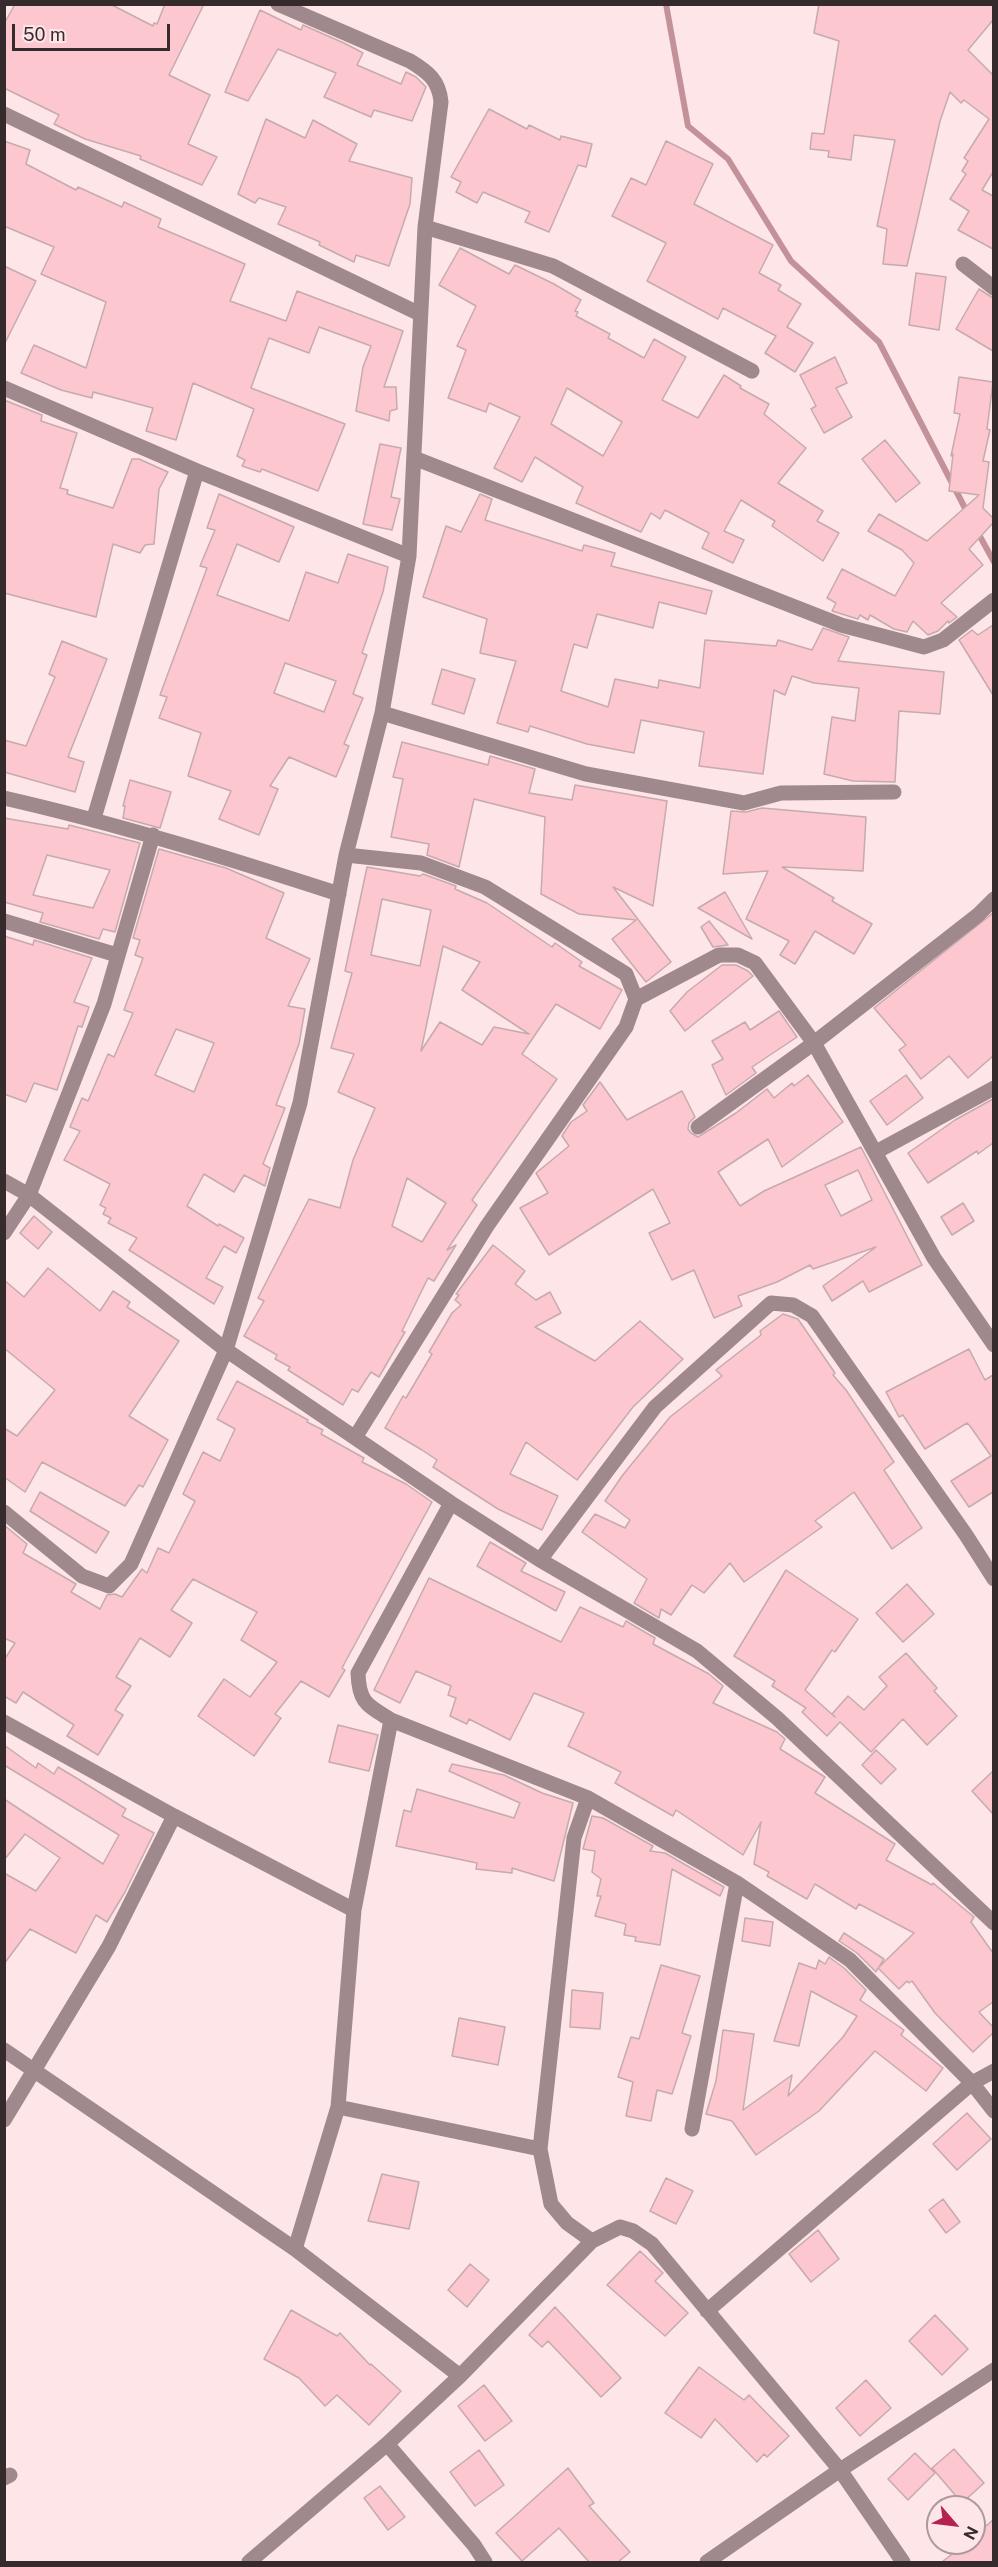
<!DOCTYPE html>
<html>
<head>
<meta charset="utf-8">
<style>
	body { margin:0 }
	#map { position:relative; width:998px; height:2567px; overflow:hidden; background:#fde5e8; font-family:"Public Sans",sans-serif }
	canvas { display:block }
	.frame { position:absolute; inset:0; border:6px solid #352a2c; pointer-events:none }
	.north { position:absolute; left:926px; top:2495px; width:60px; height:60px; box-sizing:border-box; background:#fde5e8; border:2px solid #ad9a9d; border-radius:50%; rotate:118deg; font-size:16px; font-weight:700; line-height:24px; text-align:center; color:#352a2c }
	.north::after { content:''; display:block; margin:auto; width:21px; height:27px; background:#b32250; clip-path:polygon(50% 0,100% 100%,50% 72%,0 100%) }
	.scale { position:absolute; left:12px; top:24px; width:158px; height:27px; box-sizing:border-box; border:3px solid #352a2c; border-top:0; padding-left:8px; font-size:18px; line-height:21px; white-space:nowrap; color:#352a2c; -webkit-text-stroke:4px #fde5e8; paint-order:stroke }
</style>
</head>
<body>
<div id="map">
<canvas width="998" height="2567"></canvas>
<div class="frame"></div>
<div class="north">N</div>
<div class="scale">50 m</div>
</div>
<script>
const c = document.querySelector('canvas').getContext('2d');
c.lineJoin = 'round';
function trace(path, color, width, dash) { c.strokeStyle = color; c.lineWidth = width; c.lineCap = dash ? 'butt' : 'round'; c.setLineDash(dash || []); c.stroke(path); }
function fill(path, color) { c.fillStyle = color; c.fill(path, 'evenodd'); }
const stream = new Path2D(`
	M666,4L688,126L728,159L791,261L879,342L968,514
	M977,531L994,562`);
const building = new Path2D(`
	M15,4H110L153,26L154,23L157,24L165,4H204L169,75L210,95L188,144L217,157L202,185L140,159L141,156L85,139L54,124L59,115L4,88V24Z
	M819,4H993V20L968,50L993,75V172L982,190L993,196V249L958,230L969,211L950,199L966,174L962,171L968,161L964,158L989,119L964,100L961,103L950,92L940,121L907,266L883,264L887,229L877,226L895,140L854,135L851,160L828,157L829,151L810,149L812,133L824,134L839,41L814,33Z
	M260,10L301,30L303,25L346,44L363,53L357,65L401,84L406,72L416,77L426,87L412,121L374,110L371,117L324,97L336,73L278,49L248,101L225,92Z
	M489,109L527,129L529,125L560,140L561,136L592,144L586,167L578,165L549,232L525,222L530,212L483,192L477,203L456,192L461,182L451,177Z
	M266,119L305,138L313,120L357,144L349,161L412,178L410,204L389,266L356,255L354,262L319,245L320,242L278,224L286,207L259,198L255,203L238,194Z
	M4,141L30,150L26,164L76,190L78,187L122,207L124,202L161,219L158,227L245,264L230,301L286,321L297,291L403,331L384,387H396L397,409L390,411L389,421L356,411L363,367L371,346L319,327L309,353L269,338L251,388L345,424L318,491L262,469L260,472L242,466L245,460L237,456L254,409L193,383L176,440L146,431L153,408L93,392L92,398L61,390L21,373L34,345L86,368L106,302L41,274L54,247L4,226Z
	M666,141L713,164L694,204L773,245L759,273L781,285L778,290L801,304L787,327L813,343L795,372L765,353L776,336L723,308L718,319L647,281L666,243L612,216L631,178L646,185Z
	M460,248L509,274L515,265L554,284L581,300L575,311L578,312L576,316L610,334L608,338L644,358L654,339L686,357L662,400L698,418L724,375L741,386L740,388L769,404L764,414L806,448L778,483L823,511L817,521L839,533L823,561L772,526L775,521L741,500L724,531L744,540L733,563L702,548L709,533L665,510L660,519L651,513L641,532L576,503L583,487L535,457L522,482L494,468L520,417L489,403L486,412L448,398L466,350L457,346L476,306L439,285ZM567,388L622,422L603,456L551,424Z
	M4,266L36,281L4,345Z
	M916,273L946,277L939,330L909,325Z
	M979,289L993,298V351L956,329Z
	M835,357L847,383L836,388L852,417L824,433L811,409L816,406L800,375Z
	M959,377L993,382L987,429L990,430L983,461L989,462L983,508L993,518V523L969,549L983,565L941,603L957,617L949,623L948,621L938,631L928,635L913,621L907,632L894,629L870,615L868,620L860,615L858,619L832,611L836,603L827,598L842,569L895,596L914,563L902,550L868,531L879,514L927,541L979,495L949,491L953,454L951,456L960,414L954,413Z
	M4,400L42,415L41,421L77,433L60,488L68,490L67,494L113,508L132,459H139L168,472L159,489L154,544L145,545L140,553L113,544L96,617L4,593Z
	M885,440L920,483L896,502L862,459Z
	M380,444L401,448L391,497L400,499L392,530L363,524Z
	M219,494L294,527L279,562L237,544L217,595L289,621L306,572L338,583L348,554L388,567L383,592L362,653L367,655L353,694L363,698L344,744L349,746L336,777L289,757L270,786L278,789L259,835L219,819L231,791L188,776L201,733L159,718L167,697L160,695L207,568L200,566L215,530L207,528ZM285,663L336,681L324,712L274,693Z
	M480,494L492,499L485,520L582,551L584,545L615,553L611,566L712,591L706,614L659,602L653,628L597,614L587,648L574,644L561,691L608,707L615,679L658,688L659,680L700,688L705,640L776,646L778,640L812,650L823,628L849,637L838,661L944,672L940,714L899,711L895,782L853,781L824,774L832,717L855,721L859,688L814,683L792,676L785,695L774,690L763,774L699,766L704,732L641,720L634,753L587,744L530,726L528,732L497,723L516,661L480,653L487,619L423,597L446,526L461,532Z
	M993,625V695L959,640L972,630L978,635Z
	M62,641L107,659L68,757L84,762L75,792L4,772V740L26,746L55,677L49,674Z
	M442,669L475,679L464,714L432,704Z
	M402,742L488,765L490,756L535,769L529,793L572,800L575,785L667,801L653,906L613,887L671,962L646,982L612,939L636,920L579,914L541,894L545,817L474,799L459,867L427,855L429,844L391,837L403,779L393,777Z
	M130,780L171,792L160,828L123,818L125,806H123Z
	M762,808L866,817L863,871L782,867L834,898L832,901L872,924L854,954L815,931L795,964L780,955L789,941L746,919L768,871L723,874L731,811L746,812Z
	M4,818L68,829L69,825L140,843L115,932L103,929L99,939L40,922L43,913L4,902ZM47,855L110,870L93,908L33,895Z
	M159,849L226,868L284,893L266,938L310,959L288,1006L305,1009L299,1044L276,1105L285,1108L263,1164L270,1168L265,1186L244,1175L234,1192L204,1174L187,1206L218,1226L219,1224L244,1238L236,1253L224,1246L206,1278L223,1287L214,1304L129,1250L137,1238L108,1223L111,1218L103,1214L106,1208L100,1205L110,1184L64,1160L80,1131L70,1127L82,1098L88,1101L108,1054L114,1057L133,1013L124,1010L143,958L135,955L140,940L133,938ZM176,1029L214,1043L194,1092L155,1075Z
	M367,867L420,876L423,874L456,886L455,889L487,903L552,947L555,943L582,962L579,966L622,990L600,1029L556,1004L522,1054L557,1079L472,1200L477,1205L447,1250L456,1245L434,1281L428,1278L402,1331L405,1332L379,1377L371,1372L358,1392L352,1389L343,1405L288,1370L290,1367L275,1359L277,1355L244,1336L264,1301L258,1298L309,1199L340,1208L353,1160L375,1108L338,1092L354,1054L331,1048L352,973L345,971ZM382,899L431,910L420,966L371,955ZM443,946L480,962L462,990L529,1034L494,1027L482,1045L440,1022L421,1051ZM407,1178L446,1203L422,1242L392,1226Z
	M725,892L752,939L698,908Z
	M993,913V1056L968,1078L949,1056L921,1079L899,1050L906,1045L874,1008Z
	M709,921L728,945L713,947L701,927Z
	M4,936L33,945L34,940L92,958L74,1002L89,1007L82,1027L78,1026L57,1090L34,1083L26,1102L4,1094Z
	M722,965H736L748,971L753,976L685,1031L670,1011L687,992Z
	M779,1011L797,1037L752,1067L756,1073L726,1095L712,1065L723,1059L712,1041L745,1022L750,1030Z
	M808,1075L843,1122L782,1167L768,1139L718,1172L740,1206L764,1191L861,1147L922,1265L869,1292L863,1281L832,1301L823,1286L876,1247L813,1269L810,1265L777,1282L738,1296L742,1306L714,1318L694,1270L672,1280L649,1233L670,1223L653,1189L549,1255L520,1208L548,1193L536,1173L569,1146L562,1136L571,1122L587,1111L583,1105L600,1082L627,1120L682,1091L695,1117L689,1123L688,1129L691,1133L698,1137L736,1113L767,1089L774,1098L792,1083L794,1086ZM858,1170L872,1200L841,1216L825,1185Z
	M906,1075L923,1098L887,1125L870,1101Z
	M993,1099V1143L978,1154L977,1151L928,1183L908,1153L955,1120Z
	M963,1203L974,1221L952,1235L941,1217Z
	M34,1216L52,1232L38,1249L20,1233Z
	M493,1245L525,1271L515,1284L536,1300L550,1292L561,1313L535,1327L595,1361L640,1321L683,1359L633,1407L577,1480L526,1442L510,1474L558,1496L542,1530L498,1509L433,1467L437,1460L422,1450L385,1428L403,1396L406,1398L432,1354L429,1352L452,1313L461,1305L455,1300L459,1295L456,1294Z
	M48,1268L100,1311L113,1291L130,1302L127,1307L179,1341L129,1416L168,1440L143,1487L139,1485L125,1506L42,1462L25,1492L4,1477V1428L17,1436L55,1390L4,1348V1280L24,1297Z
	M783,1314L798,1319L835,1373L833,1375L846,1390L894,1462L884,1470L922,1528L892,1549L854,1492L815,1521L822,1527L744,1582L730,1563L704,1593L692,1585L671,1615L661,1609L659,1618L634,1603L647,1579L582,1532L595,1514L625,1528L630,1520L605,1501L622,1476L670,1417L722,1376L716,1370L761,1335L760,1331L764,1328Z
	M969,1349L985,1380L993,1375V1492L969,1507L951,1481L991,1456L970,1426L967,1423L925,1449L903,1415L899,1417L886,1392Z
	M237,1381L308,1420L307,1422L323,1430L321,1434L364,1458L362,1462L406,1484L432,1502L342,1668L345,1670L329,1697L301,1681L275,1714L281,1718L254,1756L198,1716L224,1679L250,1697L277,1662L241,1640L257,1612L193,1579L171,1610L192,1623L170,1657L140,1638L116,1677L131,1686L115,1710L123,1715L98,1755L67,1736L74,1725L23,1692L16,1703L4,1696V1660L15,1643L4,1638V1525L27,1544L23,1553L76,1584L71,1592L100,1609L107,1595L115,1594L122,1597L142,1569L147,1573L158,1548L169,1553L195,1501L183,1494L203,1452L220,1461L235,1429L217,1419Z
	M40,1492L109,1532L96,1553L30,1511Z
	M490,1542L526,1563L521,1571L565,1592L556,1611L477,1566Z
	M786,1570L858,1619L835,1652L832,1650L805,1690L835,1717L832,1714L848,1696L864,1710L887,1686L879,1677L906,1653L937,1688L934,1691L957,1716L927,1745L903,1719L871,1752L840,1722L827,1736L802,1712L806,1708L772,1686L775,1681L734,1656Z
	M429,1578L561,1642L580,1607L623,1627L626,1621L655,1638L653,1644L709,1674L723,1686L713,1703L777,1732L785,1739L780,1749L825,1777L815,1793L895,1844L886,1860L932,1885L933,1883L974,1917L971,1922L993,1953V2002L979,2012L993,2027V2033L973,2052L935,2013L912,1981L909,1983L907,1981L899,1989L878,1968L876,1972L857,1953L839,1941L844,1933L884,1959L879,1967L914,1933L859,1904L856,1909L815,1884L807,1899L767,1876L769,1872L754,1864L761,1822L743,1855L676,1810L673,1816L615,1783L621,1772L568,1746L584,1713L534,1693L510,1740L469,1719L467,1724L450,1716L456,1698L448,1695L451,1686L416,1671L400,1703L374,1690Z
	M907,1584L934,1614L903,1642L876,1613Z
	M338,1725L378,1735L369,1771L329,1762Z
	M4,1745L36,1768L38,1763L54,1774L58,1767L78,1779L126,1809L122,1816L154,1833L125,1892L107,1922L96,1915L76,1953L30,1929L4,1964V1873L36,1891L60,1858L25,1834L4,1860V1799L103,1864L119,1835L4,1765Z
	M876,1750L896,1769L881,1784L862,1765Z
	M452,1764L504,1775L542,1793L573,1803L554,1881L512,1868V1873L476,1869L477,1863L396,1846L404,1810L411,1812L417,1789L514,1818L520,1803L449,1771Z
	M993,1771V1814L972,1791Z
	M592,1816L603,1818L653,1846L650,1851L665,1853L724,1887L720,1896L672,1869L660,1945L635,1941L636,1937L624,1935L626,1924L595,1916L601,1896H597L601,1879L592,1872L595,1851L583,1849Z
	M745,1918L773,1922L770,1946L742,1941Z
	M829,1957L844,1968L866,1990L860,2000L904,2030L901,2035L943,2068L926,2091L875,2051L819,2111L756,2155L732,2121L706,2114L716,2081L723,2030L754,2034L743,2110L792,2075L788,2096L843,2037L857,2016L811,1991L799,2046L774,2041L799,1963L816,1969L819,1960L825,1964Z
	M661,1965L700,1976L682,2033L691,2036L672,2094L657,2090L651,2121L626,2116L633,2082L618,2077L631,2037L639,2039Z
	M572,1990L603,1993L600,2029L570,2027Z
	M459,2018L505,2027L498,2065L452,2056Z
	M967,2113L991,2139L957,2170L933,2144Z
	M382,2174L419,2182L409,2229L368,2221Z
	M666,2178L693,2191L676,2224L650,2211Z
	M943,2199L960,2222L946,2233L929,2210Z
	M818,2230L839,2259L811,2282L789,2254Z
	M640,2251L663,2273L655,2281L688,2313L665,2336L607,2285Z
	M470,2264L489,2280L467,2307L448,2290Z
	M555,2307L621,2378L601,2397L548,2341L542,2347L529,2335Z
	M291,2310L337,2336L340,2333L370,2365L371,2364L401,2391L369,2425L337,2395L325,2406L299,2378L264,2359Z
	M935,2315L968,2349L942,2375L909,2341Z
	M699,2367L744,2400L749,2395L789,2436L767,2457L764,2454L757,2462L715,2419L701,2438L665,2413Z
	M866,2380L891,2408L860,2436L836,2408Z
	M484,2385L512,2421L485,2441L458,2406Z
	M954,2449L984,2483L962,2503L932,2468Z
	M479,2450L504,2485L475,2506L450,2472Z
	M915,2453L935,2473L908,2500L888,2479Z
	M568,2468L594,2503L589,2506L630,2552L618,2562H589L559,2528L522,2561L496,2533Z
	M380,2486L405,2517L388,2530L364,2498Z
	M993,2520V2562H942L966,2543H974V2536Z`);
const minor = new Path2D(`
	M4,114L420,314
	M425,227L553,266L752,371
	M963,264L994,288
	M4,388L197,471L409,556
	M414,458L841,625L924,647L943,640L994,600
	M382,713L586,774L744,803L781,793L894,792
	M4,798C118,824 228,858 339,894
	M94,818L197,471
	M346,855L421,863L485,887L626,974L636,999L626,1027L487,1226L356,1436
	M4,921L117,955
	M636,999L719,955H738L755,963L814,1043L934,1258L994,1345
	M698,1127L814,1043L978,915L994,899
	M876,1152L994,1088
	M4,1181L29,1195L226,1350L451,1503L540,1560L697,1651L777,1718L994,1923
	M4,1233L29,1195L104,1004L153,835
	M451,1503L358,1673C359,1703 367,1705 391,1720L588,1798L737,1883L850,1960L972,2083L994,2111
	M4,1512L82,1576L109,1586L131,1564L226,1350L300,1103L346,855L382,713L409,556L425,227L441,102C439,80 428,72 410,61L278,4
	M540,1560L655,1407L771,1303L793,1305L812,1316L966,1535L994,1579
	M4,1722L174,1816L354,1910
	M588,1798L574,1838L540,2149L551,2204L567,2223L592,2241
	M4,2050L295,2249L460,2376
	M338,2107L540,2149
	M4,2120L109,1946L174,1816
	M692,2129L737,1883
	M295,2249L338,2107L354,1910L391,1720
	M707,2311L972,2083L994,2071
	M387,2444L474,2545L485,2562
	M4,2478L10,2475
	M249,2562L387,2444L460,2376L592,2241L620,2227L633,2231L652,2244L840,2470L903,2562
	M707,2562L840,2470L994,2370`);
trace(stream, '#c39299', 6);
fill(building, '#fcc7cf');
trace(building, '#c6aaae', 1.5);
trace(minor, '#a0898c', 15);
</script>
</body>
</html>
